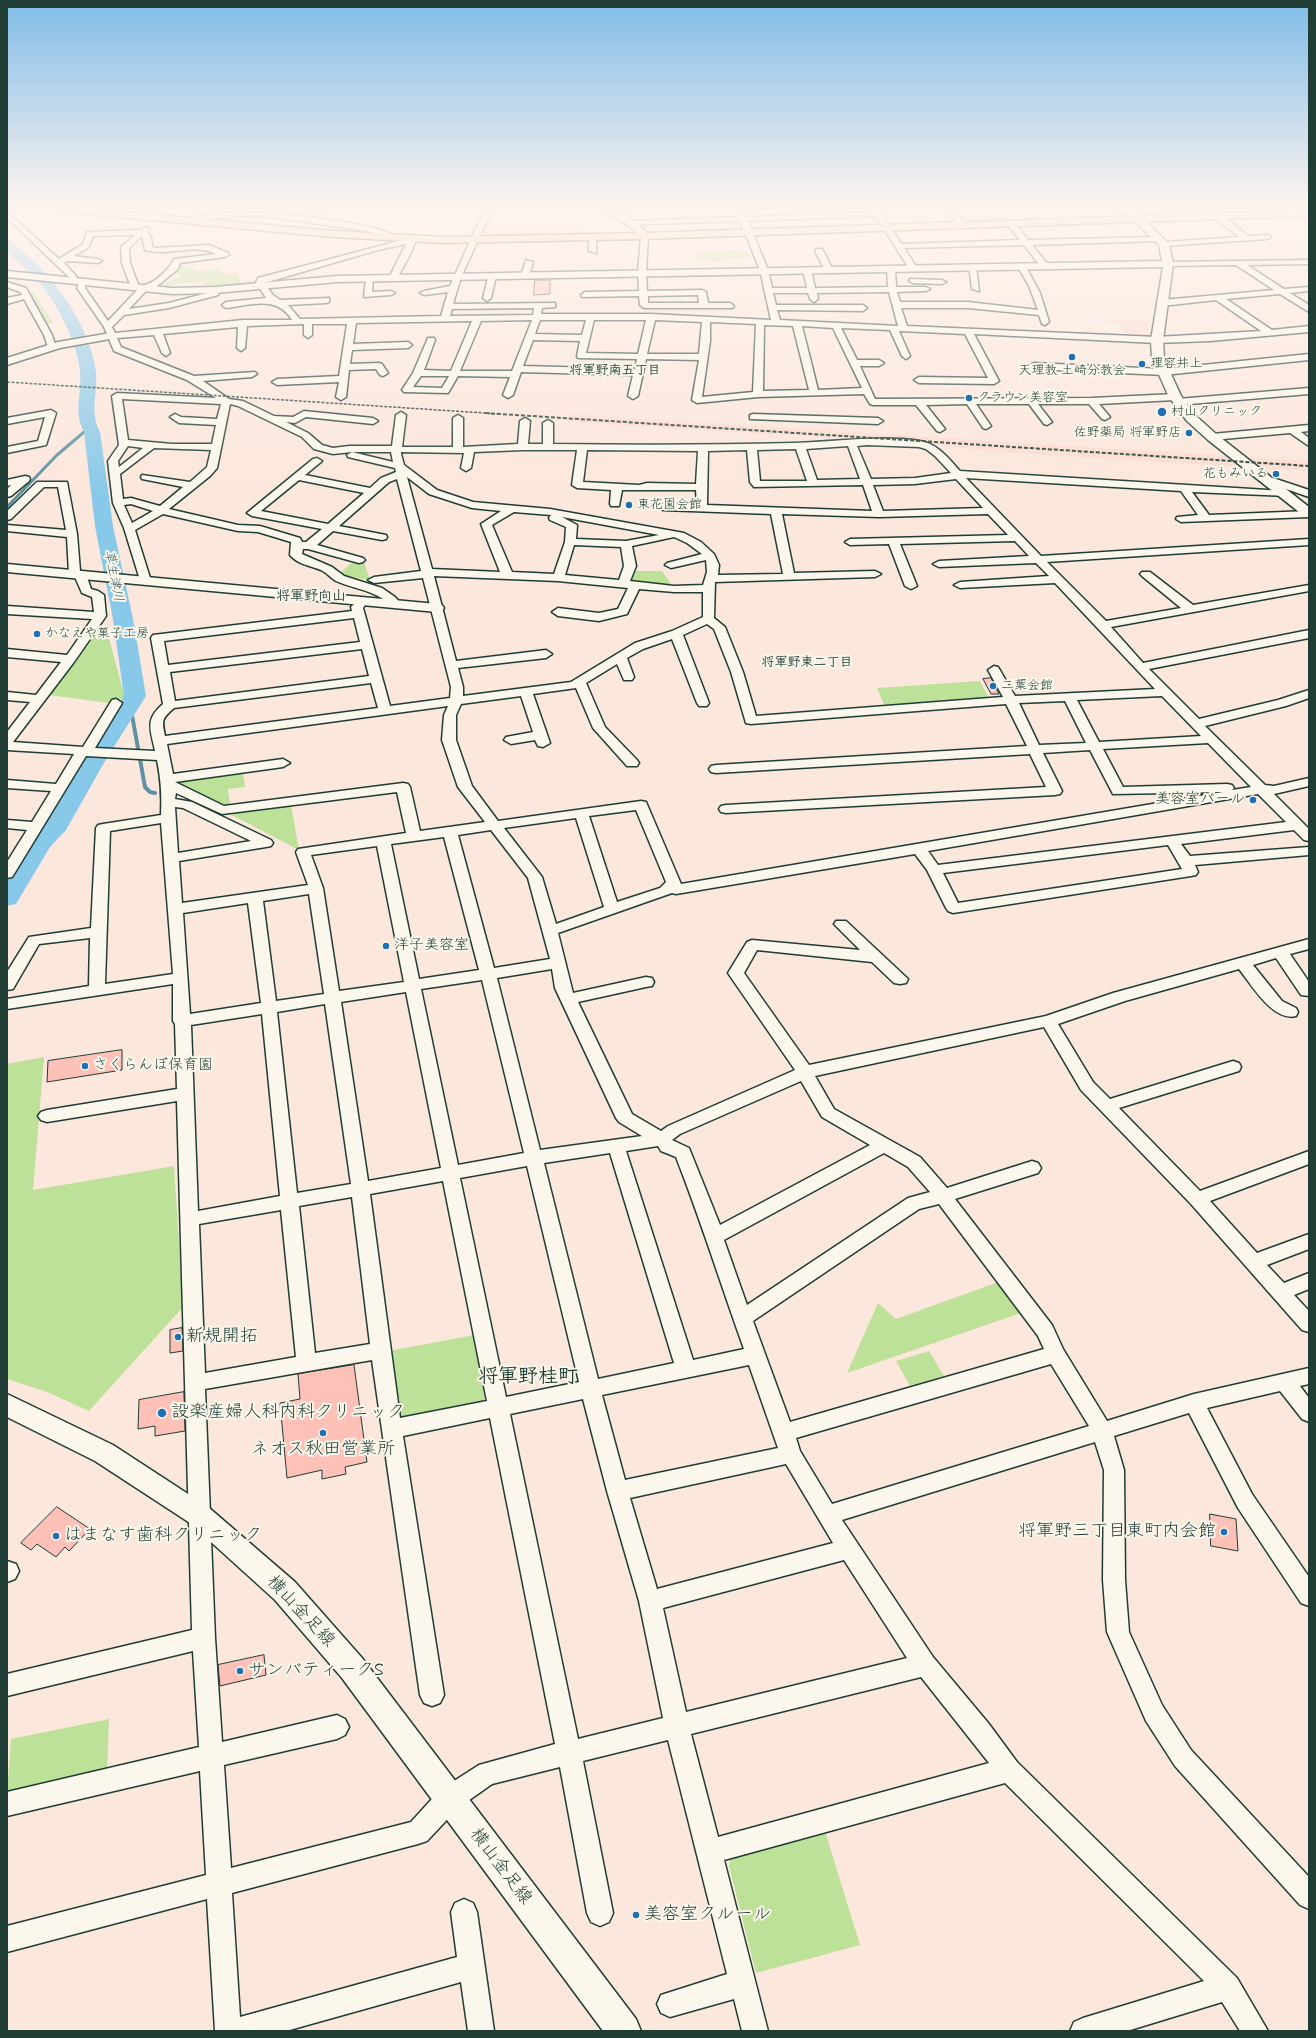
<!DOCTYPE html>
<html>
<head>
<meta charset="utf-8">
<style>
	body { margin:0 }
	#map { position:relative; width:1316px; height:2038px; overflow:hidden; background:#fce7dc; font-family:Mynerve,sans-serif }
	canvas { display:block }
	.frame { position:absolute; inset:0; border:8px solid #1f3d34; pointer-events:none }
</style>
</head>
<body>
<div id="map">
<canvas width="1316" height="2038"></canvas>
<div class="frame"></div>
</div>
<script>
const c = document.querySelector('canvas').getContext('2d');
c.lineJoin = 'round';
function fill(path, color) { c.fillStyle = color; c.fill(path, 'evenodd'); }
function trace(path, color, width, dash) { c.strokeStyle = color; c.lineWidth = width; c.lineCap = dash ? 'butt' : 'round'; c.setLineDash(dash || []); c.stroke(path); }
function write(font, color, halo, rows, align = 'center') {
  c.font = font + ' Mynerve,"Klee One",sans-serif'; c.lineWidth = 4; c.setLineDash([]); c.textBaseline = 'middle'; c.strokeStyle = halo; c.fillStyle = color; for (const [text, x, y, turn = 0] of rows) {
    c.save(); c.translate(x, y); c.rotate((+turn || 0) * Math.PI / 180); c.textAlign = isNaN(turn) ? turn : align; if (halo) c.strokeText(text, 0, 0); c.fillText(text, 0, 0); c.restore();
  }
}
const built = new Path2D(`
	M201,208H291L280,215L237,213Z
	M829,208H871L874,213L834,214Z
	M567,211L583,233L479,235L484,224H502L520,219L524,215Z
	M1101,319H1150L1147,337L1128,336L1116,323H1102Z
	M570,414L1309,461V471L989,451L920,443L565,422Z`);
const green = new Path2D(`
	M731,250L746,251L751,255L747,258H725L721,261L712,262L697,258L694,254Z
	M180,265L200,271L220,268L224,274L236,273L243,286L204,288L205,282L181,283L165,288L164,286L166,283L179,277L178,274L171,272Z
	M33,291L53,323L46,325L28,292Z
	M355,560L364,562L370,580L343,576L340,573Z
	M636,571H662L672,585L629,581Z
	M106,627L125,698L109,703L49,695L96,632Z
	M980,681L990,700L885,707L877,688Z
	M243,771L245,787L228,789L230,805H223L179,784L186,779Z
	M291,805L299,850L226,812Z
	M44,1057L33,1190L174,1166L183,1307L89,1411L47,1392L7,1379V1064Z
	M1001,1281L1024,1312L847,1373L878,1303L896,1319Z
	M474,1335L485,1400L480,1404L406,1418L397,1415L389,1351Z
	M929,1351L944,1376L910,1386L896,1361Z
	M109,1719L107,1772L7,1794L11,1739Z
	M825,1831L860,1945L756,1973L729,1866L731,1855Z`);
const streamFar1 = new Path2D(`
	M7,507L57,455L90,427`);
const stream = new Path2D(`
	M130,704L145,787L150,792L155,793`);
const river = new Path2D(`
	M7,240L12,241C25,254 42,267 53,282C72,305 93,342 96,372C98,395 89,411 100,432L113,526L133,619L146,696L105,761L66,830L50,847L16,904L7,906V878L33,838L44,826L124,696L113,619L95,526L84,432C73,410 82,395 80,372C78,345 59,306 42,286C32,274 18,263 7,251Z`);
const building = new Path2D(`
	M535,280H550V294L534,295Z
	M991,678L999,694H991L983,679Z
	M122,1050V1070L47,1082L48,1061Z
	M182,1328L183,1351L170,1353V1330Z
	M354,1365L367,1462L345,1467L346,1474L322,1479V1470L287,1478L280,1403L300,1399L298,1374Z
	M184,1392L185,1431L155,1436V1426L138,1429L139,1400Z
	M57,1507L90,1529L69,1551L65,1547L56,1557L37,1544L31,1550L21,1543Z
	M1210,1514L1236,1519L1238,1551L1211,1546Z
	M264,1655L266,1675L220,1686L218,1665Z`);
const minor = new Path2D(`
	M144,208H154L136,218L129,216Z
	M322,208H331C324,214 307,220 299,214Z
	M485,208H493L461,277L453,304L555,303V307L542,308L541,314H651L771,320L760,270L740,221L627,225V221H630L739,217L742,214L746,217L874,212L871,208H879L901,244L1020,240L1006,223L1010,221H1013L1028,240L1158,237L1162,239L1158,241L1032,245L1049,266L1045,268H1042L1024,245L904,248L917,268L913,270H910L876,216L748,221L768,270L772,288H807L803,270L807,268L811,270L815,288L888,287L887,269L891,267L895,269L896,287H926L930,289L926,291L897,292L900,302H968L1038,310L1029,286L1018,267L1022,265H1025L1040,293L1049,322L1045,325L1042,324L1039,315L968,308H901L907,326L1157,337L1261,331L1216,300L1162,306L1158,303L1162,300L1274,290L1236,265L1168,266L1164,264L1168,262L1309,260V264L1247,265L1284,289L1309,287V291L1290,293L1309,305V312L1280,294L1226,299L1272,330L1309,326V332L1210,341L1157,343L974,334L999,381L994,384L919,383L914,380L919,377L988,378L965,334L899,331L910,356L906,359L902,356L890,330L841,328L857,360H879L884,363L879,366H860L875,399L1092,398L1175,394L1180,397L1175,400L1099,404L1110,417L1105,420L1102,419L1089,404H1038L1052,422L1047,425L1044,424L1029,404H976L991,426L986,429L983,428L967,404L926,405L945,429L940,432L937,431L916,405H873L870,404L864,394L758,397L697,403L692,400L699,360L646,359L638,396L633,399L628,396L633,375L521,372L513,395L508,398L503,395L510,377L458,376L448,393L404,392L402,390L413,373L428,338H434L435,340L424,370L451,371L472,321L356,323L353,344L408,342L412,345L408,348L352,350L350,364L379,363L382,364L388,373L383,376L380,375L376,369L349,370L346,397L341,400L336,397L339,382L277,385L272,382L277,379L339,376L347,324H312V335L308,338L304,335V324L247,326L245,348L241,351L237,348L238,327L163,334L170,353L166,356L162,353L154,335L117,338L121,347L194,376L255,372L257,374L252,377L203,381L229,399L243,401L274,416L293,417L304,411L373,418L378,421L373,424L306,417L295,423L286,422L308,433L322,445L333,448L349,446H392L396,415L401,412L406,415L402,447H453V418L458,415L463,418V447L518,444L520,421L525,418L530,421L528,444H543V423L548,420L553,423V444C633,445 713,445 793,443C835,442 878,435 920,441C938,444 949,459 960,471L1284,491L1289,494L1288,496L1192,492L1209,515L1309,511V517L1181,522L1176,519L1177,517L1198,515L1181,491L966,478L1041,556L1309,539V545L1047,562L1106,621L1181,608L1142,576L1140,574L1142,572H1150L1193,605L1309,585V591L1111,627L1143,663L1309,630V638L1149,669L1199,719L1278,700L1309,690V698L1286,706L1205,726L1265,785L1274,786L1309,778V786L1274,794L1309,829V841L1304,840L1294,830L1181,844L1190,856L1309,847V855L1195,865L1198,872L1196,875L1191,876L953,913L948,911L946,908L927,870L915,854L676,894L672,893L558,933L573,993L646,977L652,978L654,982L652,986L646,987L578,1002L632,1114L661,1131L668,1126L795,1070L728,973L747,942L752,940L860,950L834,924L836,921H846L908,979L906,983L900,984L894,983L872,962L757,950L744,973L809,1065L1046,1016L1113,993L1309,939V949L1290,954L1309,982V996L1301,995L1276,958L1253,965L1282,1001L1296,1008L1298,1012L1296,1016C1273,1022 1251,984 1239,969L1125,1001L1058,1024L1093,1082L1110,1099L1233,1061L1239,1063L1241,1067L1239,1071L1119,1108L1200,1191L1309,1151V1164L1210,1201L1257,1253L1309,1234V1249L1267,1265L1284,1283L1309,1273V1289L1294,1295L1309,1311V1332L1302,1330L1191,1204L1081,1090L1044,1027L815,1076L834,1109L920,1157L947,1188L1032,1161L1038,1163L1041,1168L1038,1173L955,1199L1052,1325L1063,1349L1107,1421L1194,1394L1309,1368V1384L1300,1386L1309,1398V1422L1302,1419L1280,1391L1207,1408L1252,1494L1309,1577V1606L1301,1603L1238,1508L1189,1413L1114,1436L1124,1470L1125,1580L1129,1632L1162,1705L1191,1750L1309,1877V1909L1300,1905L1175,1766L1146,1721L1107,1632L1103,1580L1104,1470L1095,1442L842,1520L933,1657L989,1724L1017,1762L1237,1978L1268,2031H1240L1222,2002L1127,2031H1070L1074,2022L1083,2018L1204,1981L1005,1783L724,1860L768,2031H742L734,1999L670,2017L661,2013L657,2004L661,1995L727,1974L668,1740L583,1761L613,1913L609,1922L600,1926L591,1922L587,1913L560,1767L492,1784L458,1808L427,1841L418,1844L232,1893L240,2017L457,1957L451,1912L455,1903L464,1899L473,1903L477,1912L494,2031H468L461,1982L286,2031H215L207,1899L7,1952V1926L206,1875L200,1771L7,1816V1792L199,1747L193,1651L7,1696V1674L192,1630L177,1101L47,1122L41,1120L38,1116L41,1112L47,1110L177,1089L175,1024L173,1021V984L7,1009V999L89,986L90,938L39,944L13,989L7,990V972L29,937L91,928L96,828L98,825L103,824L161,815C162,795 161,780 157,760L86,756L14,874L12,877L7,878V862L27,830L7,828V820L32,822L51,791L7,788V780L56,784L74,754L7,750V732L30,702L7,700V692L36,695L61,662L7,657V649L67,655L92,619L7,614V606L94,612L92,597L82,593L75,577L69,574L67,537L7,531V525L66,530L58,487H44L11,519L7,520V511L37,482H67L77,534L80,571L86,574L91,589L98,591L104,595L106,616L74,662L13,742L83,747L112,700L116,699L122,703L95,748L155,751C151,730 144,720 163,704L151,638L153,635L352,611L351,607L355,603L359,602L365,605L363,608L390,706L450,698L451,687L423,578L374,583L368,580L374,577L421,571L397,479L389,482L339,526L386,535L387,537L386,539L382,540L333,531L317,545L363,558L365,560L363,562L359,563L308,549H303L302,554L332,567L344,576L382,588L395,597L402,605L400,607H392C377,590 356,590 336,581C331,578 327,573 321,570C311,566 297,564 290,555L291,542L258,532L238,531L163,514L135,530L151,581L149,583H141L124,528L113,503L108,461L119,445L112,396L117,393L216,398L187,380L114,351L104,327L77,288L80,280H86L85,288L108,321L141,286C154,284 168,271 174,259L216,254C195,243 168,257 145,250L142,236L129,248L130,263L139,287L135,289L131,287L122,263L121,247L135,235L93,236L89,247L74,256L98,259L102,261L98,263L68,261L64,263L77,277L74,283H71L67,281L69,277L7,218V212L59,259L83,244L87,232L140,230L146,227L150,229L147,232L151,237L152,247L155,248L209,245L228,253L229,255L225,257L180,263L178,269L151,291H146L129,309L169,303L211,292L212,288H215L219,290L218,295L169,308L124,315L112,327L115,333L243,320H292C278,295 250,305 226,308L222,305L226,302L266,298L259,287L255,285L258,278L414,237L418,239L415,242L411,253L396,280L389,278L406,244L378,250L264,283L273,295L280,300L329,298V302L326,303L288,305L300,319L441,316L448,292L424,295L420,293L424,291L450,286ZM889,292L898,326L780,320L777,310L863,311L867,308L863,305H776L773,293H808L810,299L814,302L818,299L817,293ZM534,308L533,315L450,316L452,309ZM532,320L512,371H460L481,321ZM540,320H586L582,335L535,334ZM594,320H646L638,354L586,353ZM655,320L702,322L699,354H647ZM710,322L756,324L753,392L702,397L710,341ZM764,325L793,326L809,390L763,391ZM802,326L833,328L862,388L818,390ZM533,340L580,341L577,356L578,358L637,359L635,369L523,366ZM421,376H449L442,388L413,387ZM122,399L221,404L217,419L181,417L175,414L170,417L179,423L216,425L212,444H172L128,440ZM230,404L238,406L302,437L314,449L333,454L352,452L347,455L348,457L395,468L396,472L381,478L370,488L305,475L322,461L317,458L313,459L247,513L252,516L322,529L306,542H302L300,538L260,526L238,525L169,509L210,476L217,468ZM867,445L919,447L926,449L935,456L951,473L915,478L871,479L857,446ZM128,446L143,448L119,467L118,461ZM848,446L860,479L817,480L806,449ZM154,448L211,450L207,467L190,482L142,475L141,477L142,479L183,487L160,506L131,498L123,499L120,474ZM796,449L807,481H760L757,450ZM523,450H577L572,485L577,488L611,490L610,504L611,506H619L622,490H696L697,505L663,504L658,507L663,510L771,514L783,574L718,575L719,565L714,554L701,542L684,533L550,509L473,502L437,490L404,465L401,454V452L464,453L461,468L466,471L471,468L474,452ZM587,450L698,451L696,484L647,483L639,485L583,482ZM747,450L750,482L754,487L863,485L872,511L707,505L708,451ZM352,452H391L393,462ZM407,477L429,494L472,508L501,511L481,524L500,572L432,569ZM956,479L983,508L883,511L873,485L915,484ZM299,480L364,493L328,524L261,511ZM131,504L153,511L132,523L124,505ZM514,512L551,515L549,518L550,520L566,527L565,542L554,574L512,572L492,525ZM782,514L879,517L988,514L1008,535L850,539L845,542L850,545L889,544L905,586L911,589L917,586L900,544L1015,541L1029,556L939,561L933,564L939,567L1036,563L1049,576L960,582L954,585L960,588L1055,583L1155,689L1015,696L998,667L994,666L988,670L1003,697L756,716L743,672L725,627L714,618L715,582L875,577L881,574L875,571L794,573ZM562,517L659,535L626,541L576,539L577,525ZM674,537L687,543L702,554L667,563L665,565L671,568L706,560L707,572L703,585L674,586L630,581L636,566L632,546ZM574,545L621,547L624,566L619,580L565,575ZM434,576L558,581L628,588L618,609L599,613L558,608L552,612L558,616L599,621L627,614L639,589L674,592H703V617L672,631L635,643L571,682L463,696V687L458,668L546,658L552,654L546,650L456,661ZM354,618L360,642L168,665L164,641ZM707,624L714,629L731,672L746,723L751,724L1006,704L1027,746L716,765L711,766L709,769L711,772L716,773L1030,754L1046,787L726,805L721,806L719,809L721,812L726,813L1055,795L1060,794L1062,791L1043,753L1090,750L1113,794L1223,792L681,884L646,802L641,801L498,821L472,786L456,740V715L461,704L521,696L533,732L506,737L504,740L511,744L535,740L538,746L543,747L550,743L533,694L576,688L593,728L627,766H637L639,763L637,760L605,727L586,683L617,664L624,680H632L634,677L627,658L643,649L672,639L697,703L699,706H707L709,703L683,635ZM362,649L369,676L175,701L170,672ZM371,683L378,708L165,736C162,721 161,719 174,708ZM1162,696L1201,736L1099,742L1077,700ZM1065,701L1086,743L1039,745L1019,703ZM448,706L444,715L442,740L458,787L485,822L420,831L410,787L408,784L403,783L224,806L175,782L283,767L290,763L283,759L173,774L167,744ZM1208,743L1251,787L1232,790L1234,788L1232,785L1227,784L1123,787L1103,749ZM397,792L406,833L298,849L296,852L308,885L182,903L179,861L266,847L271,846L273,843L271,840L192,802L175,799L176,793L222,814ZM1258,794L1286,822L938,865L928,851ZM175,807L183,808L251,841L178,853ZM636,810L666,882L660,888L617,902L589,816ZM576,818L604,907L556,924L542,877L504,828ZM161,823L173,974L105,984L110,831ZM491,830L528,878L550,959L494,968L458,835ZM444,837L479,970L419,979L391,844ZM1168,845L1182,869L958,903L943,873ZM377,846L404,982L339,991L323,888L311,855ZM309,894L324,994L276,1001L263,901ZM248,903L261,1003L190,1014L183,913ZM552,969L555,988L616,1118L619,1122L642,1136L540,1150L497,978ZM482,980L524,1153L458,1165L421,989ZM406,992L441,1168L368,1181L341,1002ZM325,1004L351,1184L297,1193L277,1012ZM262,1014L280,1196L198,1211L191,1025ZM801,1081L822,1117L870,1145L720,1225L689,1148L672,1140L680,1134ZM658,1146L661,1151L676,1157C701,1221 721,1285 744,1349L693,1360L626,1151ZM610,1153L674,1363L598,1379L544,1163ZM884,1153L908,1167L930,1192L908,1198L747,1305L724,1240ZM527,1166L579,1382L506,1397L460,1178ZM443,1181L487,1401L400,1418L370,1194ZM352,1197L370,1344L315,1353L299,1206ZM939,1204L1038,1336L1044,1349L790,1422L753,1321L919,1209ZM281,1210L296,1357L205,1373L199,1224ZM372,1360L420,1695L424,1703L432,1706L440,1703L444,1695L403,1436L490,1418L555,1744L479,1765L440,1790L411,1822L231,1868L224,1765L337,1739L345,1735L349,1727L345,1719L337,1715L222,1742L215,1638L205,1389ZM1051,1364L1089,1426L832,1504L800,1451L796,1438ZM749,1365L778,1448L625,1480L602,1395ZM583,1399L607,1491L639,1601L663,1718L578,1739L510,1414ZM786,1464L833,1543L657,1589L630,1498ZM844,1560L907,1658L686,1712L663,1608ZM921,1677L989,1763L718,1837L691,1734Z
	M946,208H954L966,225L965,227H959Z
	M1285,208H1293L1299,214L1292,216Z
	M235,212C263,212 380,221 398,238L394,240L367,231L263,216H235L186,222L182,220L186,218Z
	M1214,214H1220L1248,236L1267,235L1271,237L1267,239L1164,246L1160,244L1164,242L1239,237L1214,218Z
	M641,234L648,236L646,273L647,291L702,290L706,292L708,303H730L734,306L733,308H644L640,305L639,296L582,297L581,295L585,292L639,291L638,273ZM698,295L699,303H648V296Z
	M589,235L596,237V253L589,251Z
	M816,249H822L833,270L832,272H826L815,251Z
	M526,260L533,262L529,276L525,278L521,276Z
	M969,265L976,267L979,291L972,289Z
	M489,274L496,276L491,298L487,301L483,298Z
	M366,277L373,279L372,292L391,291L395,293L391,295L364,297Z
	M910,279L942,280L946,282L942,284L913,283L909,281Z
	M7,282L26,288L52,335L56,347L55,349L52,350L48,347L44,335L24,299L7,304V298L22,295L20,292L7,287Z
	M1309,354V360L1164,375L1034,369L1029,366L1034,363L1164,369Z
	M1309,388V394L1178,405L1173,402L1178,399Z
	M51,410L56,413L46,445L7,453V447L38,441L45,417L7,424V418Z
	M753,414L878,418L883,421L878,424L750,419V415Z
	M1309,425V431L1301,432L1309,438V446L1290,433L1212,440L1207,437L1212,434Z
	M25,476L29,477L30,479L29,481L11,496L7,497V489L11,485L7,486V480Z
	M1273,478L1309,490V497L1269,483L1268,481Z
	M7,1561L16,1564L19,1571L15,1579L7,1582Z`);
const tertiary = new Path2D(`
	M600,208C618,207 639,222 649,236L647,238H641L635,230Z
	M1122,208H1132L1169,244L1173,264L1163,340L1164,359L1181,396L1195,415L1216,434L1309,507V517L1304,516L1208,440L1187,421L1169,397L1152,359L1151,340L1163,267L337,282L215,293L172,294L7,277V271L172,288L215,287L337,276L1162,261L1159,245Z
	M111,333L116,336L115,338L60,348L7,365V358L58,342Z
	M7,564L437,604L442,605L444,608L442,611L437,612L7,572Z
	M7,1394L113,1445L208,1507L295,1582L362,1658L636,2019L641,2031H603L342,1678L275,1600L190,1523L95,1461L7,1417Z`);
const primary = new Path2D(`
	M47,208H84L333,231L444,237L644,233L1309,210V216L644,239L444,243L333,237L52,211Z`);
const railFar1 = new Path2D(`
	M7,382L500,414`);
const rail = new Path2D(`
	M485,413L1309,466`);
const markers = [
	[1072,357,4,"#1f6fb2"],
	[1142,364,4,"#1f6fb2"],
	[969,398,4,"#1f6fb2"],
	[1162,412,5,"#1f6fb2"],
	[1189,433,4,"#1f6fb2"],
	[1276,474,4,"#1f6fb2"],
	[629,505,4,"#1f6fb2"],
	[37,634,4,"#1f6fb2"],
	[993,686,4,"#1f6fb2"],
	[1253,800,4,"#1f6fb2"],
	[386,946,4,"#1f6fb2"],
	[85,1066,4,"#1f6fb2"],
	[178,1337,4,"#1f6fb2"],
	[162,1413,5,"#1f6fb2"],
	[323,1433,4,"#1f6fb2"],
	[1224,1532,4,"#1f6fb2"],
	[56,1536,4,"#1f6fb2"],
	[240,1671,4,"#1f6fb2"],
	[636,1915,4,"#1f6fb2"]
];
const farPoinames = [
	["理容井上",1150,364],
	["天理教 土崎分教会",1072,371,"center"],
	["クラウン美容室",977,398],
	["村山クリニック",1171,412],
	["佐野薬局 将軍野店",1181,433,"right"],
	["花もみいる",1268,474,"right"],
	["東花園会館",637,505],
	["かなえや菓子工房",45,634],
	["二葉会館",1001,686]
];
const farNeighbourhoodnames = [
	["将軍野南五丁目",615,371],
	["将軍野東二丁目",807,663]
];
const farWaternames = [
	["草生津川",113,576,79]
];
const farQuarternames = [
	["将軍野向山",311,597]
];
const poiNames = [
	["美容室パール",1245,800,"right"],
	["洋子美容室",394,946],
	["さくらんぼ保育園",93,1066]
];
const nearPoinames = [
	["新規開拓",186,1337],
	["設楽産婦人科内科クリニック",171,1413],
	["ネオス秋田営業所",323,1450,"center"],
	["将軍野三丁目東町内会館",1216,1532,"right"],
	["はまなす歯科クリニック",64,1536],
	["サンバティークS",248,1671],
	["美容室クルール",644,1915]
];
const nearStreetnames = [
	["横山金足線",300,1612,47],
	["横山金足線",500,1867,53]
];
const nearQuarternames = [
	["将軍野桂町",528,1378]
];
fill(built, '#fcdcd1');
fill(green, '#bee19a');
trace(streamFar1, '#5e91a1', 3);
trace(stream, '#5e91a1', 4);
fill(river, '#88c9e9');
fill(building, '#fdc1b8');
trace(building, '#1f3d34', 1);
trace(minor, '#1f3d34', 3);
trace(tertiary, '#1f3d34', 3);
trace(primary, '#1f3d34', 3);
fill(minor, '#fbf7ec');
fill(tertiary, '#fbf7ec');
fill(primary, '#f8deab');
trace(railFar1, '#1f3d34', 1.5, [3, 1.5]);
trace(rail, '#1f3d34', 2, [4, 2]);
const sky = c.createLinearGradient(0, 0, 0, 493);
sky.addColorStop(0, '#81bce8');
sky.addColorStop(0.42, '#fef4ef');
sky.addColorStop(1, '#fef4ef00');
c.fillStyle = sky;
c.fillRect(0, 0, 1316, 493);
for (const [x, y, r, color] of markers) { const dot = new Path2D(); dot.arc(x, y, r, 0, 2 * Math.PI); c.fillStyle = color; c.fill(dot); trace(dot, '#fbf7ec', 1.5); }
write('13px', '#1f3d34', '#fbf7ec', farPoinames, 'left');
write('bold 13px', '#1f3d34', '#fbf7ec', farNeighbourhoodnames);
write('italic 13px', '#345958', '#fbf7ec', farWaternames);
write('bold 14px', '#1f3d34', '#fbf7ec', farQuarternames);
write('15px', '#1f3d34', '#fbf7ec', poiNames, 'left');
write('18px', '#1f3d34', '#fbf7ec', nearPoinames, 'left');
write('18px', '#1f3d34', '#fbf7ec', nearStreetnames);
write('bold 20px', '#1f3d34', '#fbf7ec', nearQuarternames);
</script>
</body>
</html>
